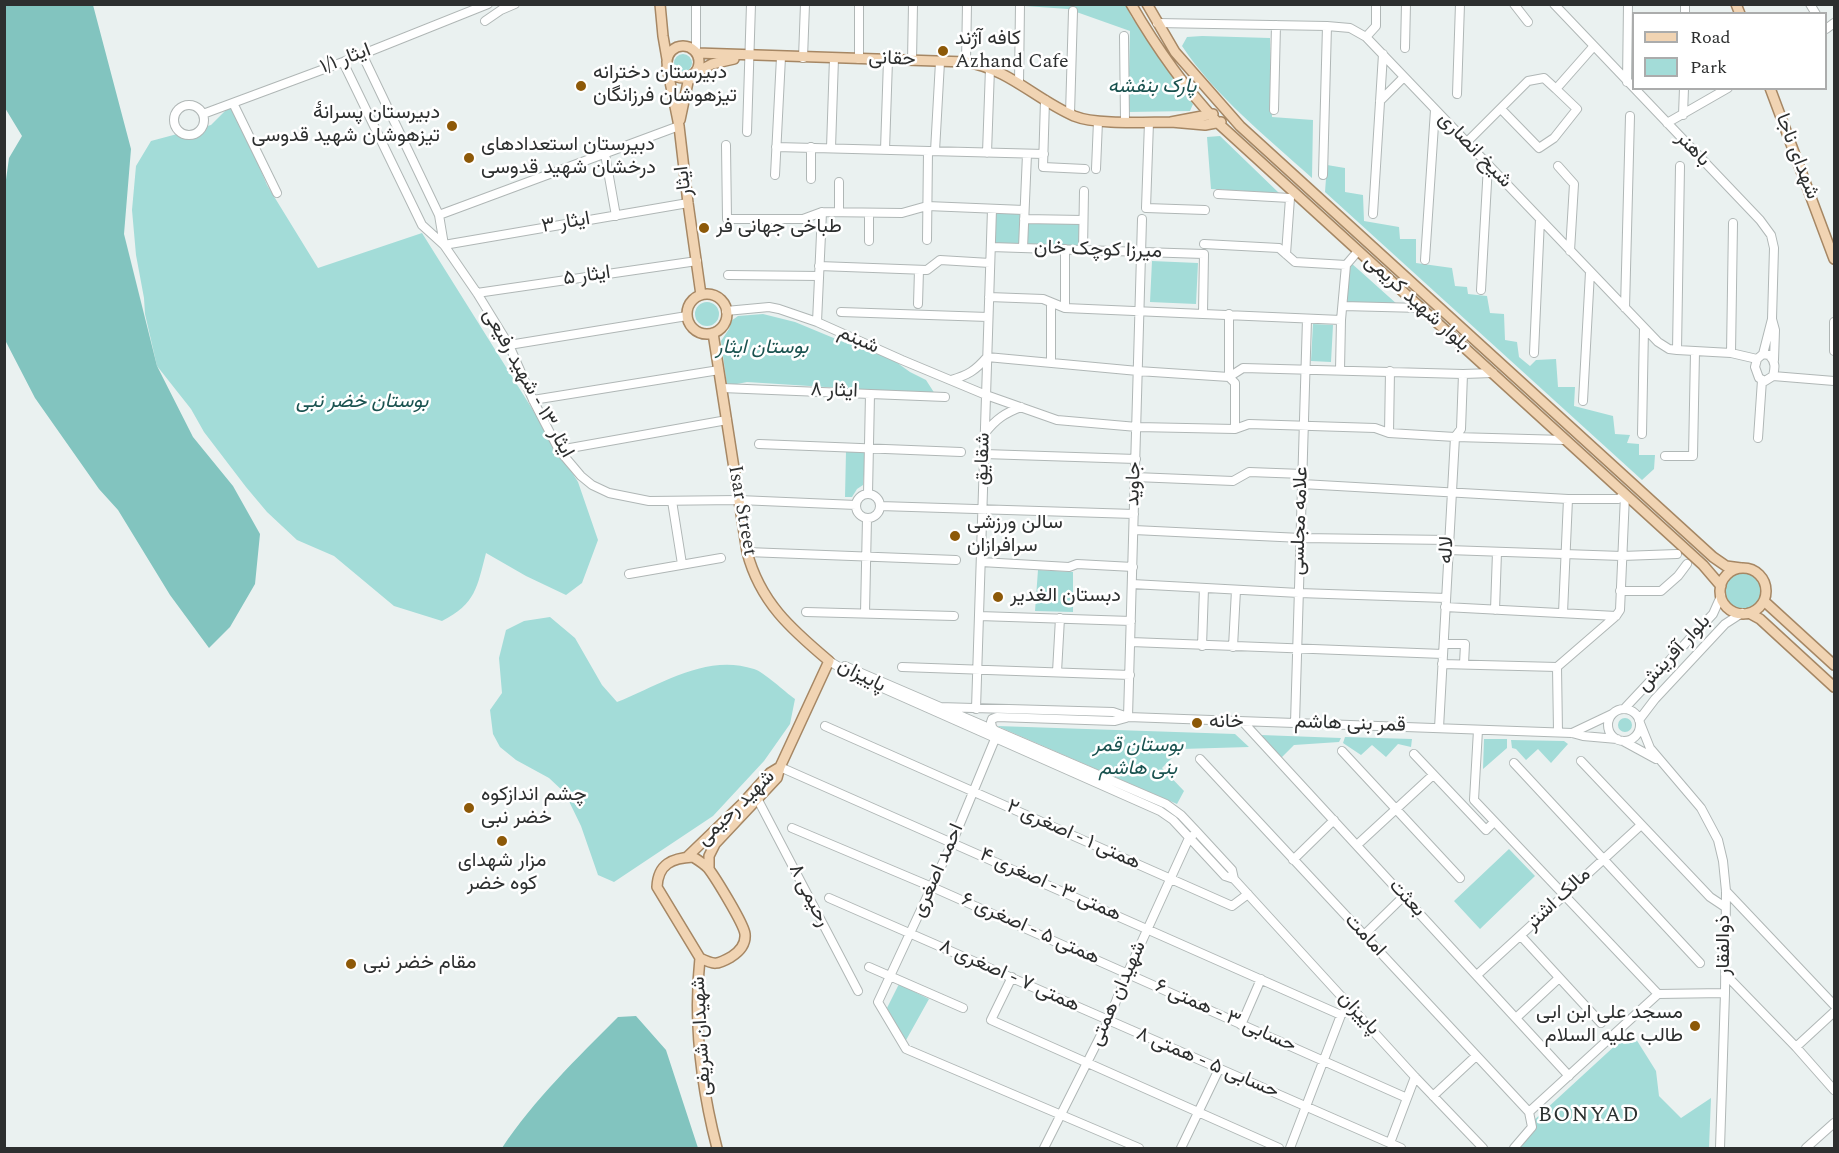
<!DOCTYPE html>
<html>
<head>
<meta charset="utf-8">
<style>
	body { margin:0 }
	#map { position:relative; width:1839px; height:1153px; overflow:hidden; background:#eaf1f0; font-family:Spectral,serif }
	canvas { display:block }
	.frame { position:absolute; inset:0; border:6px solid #2d2f2f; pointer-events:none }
	.legend { position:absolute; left:1632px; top:12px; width:195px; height:78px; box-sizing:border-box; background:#fff; border:2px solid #abacac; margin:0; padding:8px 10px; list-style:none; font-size:18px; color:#2d2f2f }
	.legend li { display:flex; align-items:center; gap:12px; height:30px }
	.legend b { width:30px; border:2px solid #abacac }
</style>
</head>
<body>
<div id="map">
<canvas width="1839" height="1153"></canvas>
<div class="frame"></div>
<ul class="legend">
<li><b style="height:8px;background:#f1d4b3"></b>Road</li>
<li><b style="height:16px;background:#a3dcd8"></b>Park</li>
</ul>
</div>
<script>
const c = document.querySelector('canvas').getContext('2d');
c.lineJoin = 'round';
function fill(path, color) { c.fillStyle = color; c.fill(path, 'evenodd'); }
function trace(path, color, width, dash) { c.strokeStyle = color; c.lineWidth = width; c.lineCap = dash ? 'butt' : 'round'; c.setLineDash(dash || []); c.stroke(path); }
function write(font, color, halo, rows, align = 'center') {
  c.font = font + ' Spectral,Vazirmatn,serif'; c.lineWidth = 5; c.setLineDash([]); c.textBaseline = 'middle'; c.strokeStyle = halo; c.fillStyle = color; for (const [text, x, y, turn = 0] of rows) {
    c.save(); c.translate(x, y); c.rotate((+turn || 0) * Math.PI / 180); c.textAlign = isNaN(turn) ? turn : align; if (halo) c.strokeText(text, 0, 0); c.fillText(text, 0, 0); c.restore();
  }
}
const green = new Path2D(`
	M1024,5H1126L1131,16L1185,94L1193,104L1190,111L1128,112L1130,31L1068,9L1025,6Z
	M1202,36L1270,38L1272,117L1313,120L1312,178C1267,137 1216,97 1182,46L1187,37Z
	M674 63a9 9 0 1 1 18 0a9 9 0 1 1-18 0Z
	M233,103L267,185L318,268L422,233L578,482L598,540L582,583L566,595L526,576L486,553C477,587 476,604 442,621L394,606L334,556L297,540L267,512L246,487L204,432L191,409L157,366L145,314L144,298L136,255L132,210L136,166L151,141L211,125Z
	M1220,136L1279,193L1211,189L1207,137Z
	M1327,165L1345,168V192L1363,195L1364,221L1399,227L1400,239H1416V263L1452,268L1455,286L1467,287L1468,294L1487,296L1490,313L1504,314L1505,340L1517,342L1519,357L1530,366L1536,360L1556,359L1558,387H1575L1574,406L1613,416L1615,434L1630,435L1627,443L1639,444V455H1655L1654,469L1642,480L1325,192Z
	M995,210L1025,212V221H1082L1084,247L994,244Z
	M1152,261L1198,263L1196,304L1150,302Z
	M1350,262L1398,305L1347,303Z
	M695 314a12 12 0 1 1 24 0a12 12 0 1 1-24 0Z
	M763,314L795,322L848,344L878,349L910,372L926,380L935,394L747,382L727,386L721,341L729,329L731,321L738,316Z
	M1313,324L1333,325L1331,362L1311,361Z
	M846,451L866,453L863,485L857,489L852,497H845Z
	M1038,570L1073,572V612L1035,611Z
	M1725 591a18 18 0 1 1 36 0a18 18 0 1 1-36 0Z
	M550,617L575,638L602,685L617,702C660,685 706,653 754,669C764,672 785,692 795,699L790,724L764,761L713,816L614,882L598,875L581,826L565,793L549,778L516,760L500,747L493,734L490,710L502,693L499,658L506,630L524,621Z
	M1618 725a7 7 0 1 1 14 0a7 7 0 1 1-14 0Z
	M997,726L1235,734L1249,747L1181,749L1162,768L1184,791L1177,804Z
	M1261,735L1341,738L1339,742L1294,745L1280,759Z
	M1345,737L1412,739L1411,747L1398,744L1386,757L1372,745L1361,755L1343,743Z
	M1484,739H1507V748L1483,769Z
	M1511,740L1564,741L1568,744L1551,763L1538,749L1526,760L1516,749L1512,748Z
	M1509,849L1535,876L1480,929L1454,901Z
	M899,984L929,999L905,1042L887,1008Z
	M1631,1031L1656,1071L1659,1096L1681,1118L1711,1098L1709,1148H1510L1533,1121Z`);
const forest = new Path2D(`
	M5,4L93,5L131,149L124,234L157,366L193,437L233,486L260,534L255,584L230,627L209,648L170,595L118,510L99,489L35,398L5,340V187L9,158L22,136L5,108Z
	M636,1016L666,1050L698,1148H502C534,1100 577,1058 618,1017Z`);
const minor = new Path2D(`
	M1514,4L1528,22
	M1554,4L1760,220L1771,235L1774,248L1772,319L1775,330L1774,360
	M1810,4L1816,14
	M1685,14V4
	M485,21L501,10L515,4
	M1157,23L1327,26L1350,28L1366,37L1658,342L1669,349L1677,350L1731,353L1757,359
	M1826,29L1834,23
	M1124,36L1125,121
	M1366,37L1376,26V4
	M1405,48L1406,4
	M696,52V4
	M362,54L439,215L444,245
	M803,58L805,4
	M859,59V4
	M912,61L913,4
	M343,62L422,225L444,245L477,293L509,345L533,400L559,450L581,476L592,485L609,493L649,501L739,500L856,505
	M966,62L967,4
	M1627,82L1628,4
	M1019,83L1020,4
	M1457,94L1460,4
	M1045,100L1043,167L1085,169
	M1380,101L1404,77
	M233,103L277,193
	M174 120a15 15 0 1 1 30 0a15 15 0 1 1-30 0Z
	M1501,109L1539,148L1554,138L1577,109L1556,89
	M1274,110L1276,25
	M203,114L343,62L488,4
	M1070,114L1073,11
	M1683,115L1684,88
	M1149,122L1146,208L1205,210
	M1667,123L1728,88
	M747,132L751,4
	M1466,143L1528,81L1544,78L1556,89L1593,47
	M726,145L727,219H803L822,212L902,213L927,206L1024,210
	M776,147L1044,154
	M831,148L834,58
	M885,150L888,60
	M935,151L940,62
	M987,153L990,68
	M605,154L616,216
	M1558,166L1574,184L1570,251
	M1096,169L1098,121
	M775,175L781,57
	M1323,175L1327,26
	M811,179V147
	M1218,194L1290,198
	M839,212V182
	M1373,214L1383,54
	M439,215L679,126
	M1024,219L1083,220
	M927,240L928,151
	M869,241V213
	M1204,244L1279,248L1295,262L1346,265
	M444,245L688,203
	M991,247L1204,254L1203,313
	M1023,248L1027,154
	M1065,249V308
	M1083,250L1084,191
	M1286,254L1290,198
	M1425,260L1435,110
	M819,266L927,270L940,260L990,263
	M728,275L819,276
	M1481,290L1488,165
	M477,293L697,261
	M989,297L1043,299L1065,308L1341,320
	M918,304L919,270
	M1343,306L1421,308
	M1625,308L1630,116
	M726,311L769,307L779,309L817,322L902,360L986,395L1057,420L1137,427L1235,429L1249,424L1375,428L1389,433L1455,437L1565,440
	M841,312L988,317
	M1229,314V377L1235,383V429
	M817,322L822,212
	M1834,322V351
	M509,345L687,316
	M1677,350L1680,166
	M1534,353L1540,219
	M1731,353L1733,223
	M1763,354L1769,355C1776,362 1775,368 1773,376L1765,381L1759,378L1755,367L1757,359Z
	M1763,354L1772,319
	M1051,363V304
	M1340,370L1341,320L1346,265L1358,251
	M1773,376L1834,381
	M951,380C968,375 975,371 987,357L1138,371L1229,377L1243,368L1463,374L1493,373
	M722,388L945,397
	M533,400L719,370
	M1583,401L1590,272
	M985,433C996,419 1005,413 1021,407
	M1389,433L1390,371
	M1642,434L1644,328
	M1758,438L1762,380
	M759,444L961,452
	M559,450L727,420
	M984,454L1136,459
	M1665,456H1693L1695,352
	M1135,477L1233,481L1249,472L1303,474
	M1302,484L1568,499H1618L1625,495L1620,610L1616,616L1557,667
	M868,494L870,394
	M856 506a12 12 0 1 1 24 0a12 12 0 1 1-24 0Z
	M672,501L682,564
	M880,506L1134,514
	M1134,530L1301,538L1449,540
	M1448,550L1622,556L1677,554
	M747,552L956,560
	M981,562L1069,567L1077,564L1133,567
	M629,574L721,558
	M1132,584L1299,593L1446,598
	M1620,591H1661L1678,576L1687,564
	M1445,607L1616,616
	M1495,610L1497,552
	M806,612L954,616
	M865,613L867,518
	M1563,613L1568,499
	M979,616L1131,621
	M1131,642L1443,654
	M1444,644H1465L1464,664
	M1202,646L1204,588
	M1233,647L1236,590
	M829,661L851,674L1160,811L1173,820L1225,876L1234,879L1415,1077L1483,1148
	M1442,664L1557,667
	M845,666L1166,804L1181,815L1197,832L1232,870L1234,879
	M902,667L1130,675
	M1557,667L1558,732
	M1057,672L1060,618
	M939,707L1113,712L1128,717L1572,733L1583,736L1617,739
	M976,709L992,209
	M1624,709L1713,614L1721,596
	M1608 725a16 16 0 1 1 32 0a16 16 0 1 1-32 0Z
	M1128,717L1142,219
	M1639,720L1655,699L1725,624L1742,613
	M1243,722L1569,1076
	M1295,723L1307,319
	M1640,723L1650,748L1701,808L1718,840L1723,861L1726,891L1725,993L1720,1148
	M825,726L1232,906L1248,894
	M1439,728L1455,437L1461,429L1463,374
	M1478,730L1474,800L1658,994L1725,993
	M996,732L992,727L991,722L992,719L997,717L1115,721L1126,718
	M1572,733L1612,714
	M995,739L952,843L878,1002L906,1049L1139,1148
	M1623,741L1656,759
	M1342,751L1460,878
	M1414,754L1486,830L1494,822
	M1200,759L1529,1112
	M1581,761L1710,897L1725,907
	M1514,763L1700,963
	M780,767L1341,1015
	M758,800L858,991
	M792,828L932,887L1407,1098
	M1357,845L1433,775
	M1293,860L1334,820
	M1726,891L1834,1005
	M829,898L1401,1148
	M1363,936L1404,896
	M1521,936L1601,1023
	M869,967L963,1008
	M1725,974L1796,1047L1834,1090
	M1477,975L1641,825
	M1012,977L991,1020L1279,1148
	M1516,1018L1559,978
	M1241,1025L1261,979
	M1796,1047L1834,1012
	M1433,1096L1476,1056
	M1529,1112L1658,994
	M1390,1143L1415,1077
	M1044,1148L1108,1021L1127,974L1189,838L1192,836
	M1181,1148L1219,1069
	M1290,1148L1341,1015L1350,1007
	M1514,1148L1532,1127L1529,1112
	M1806,1148L1834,1123`);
const major = new Path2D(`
	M660,4L663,36L667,59
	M1131,4C1156,47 1184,87 1218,123L1703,565L1721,586
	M1147,4L1175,52L1240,126L1713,557L1726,566L1741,568
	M1736,4L1740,14
	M667 62a16 16 0 1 1 32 0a16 16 0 1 1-32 0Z
	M697,53L966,62C1009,69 1035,99 1074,116C1096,125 1145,122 1171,122
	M667,67L679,126L688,203L701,295
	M697,72L712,64L734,59
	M1770,88L1834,259
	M1213,114L1171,122L1205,125L1221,122
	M680,120L688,82L693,75
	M687 314a20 20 0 1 1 40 0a20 20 0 1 1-40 0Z
	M1720 591a23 23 0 1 1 46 0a23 23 0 1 1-46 0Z
	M1764,601L1834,665
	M1749,613L1760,619L1834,687
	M687,857L742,804L770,773L780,767
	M693,857C698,860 703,863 708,868C715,877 744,924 745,934C746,945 739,952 731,957C717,965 714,965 700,958L657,887C658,864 672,858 693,857Z
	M709,869V856L715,844L777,778L780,767L829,661C791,629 760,602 747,552L713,333
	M700,958C693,1022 701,1086 717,1148`);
const markers = [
	[943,51,6,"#8d5908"],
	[581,86,6,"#8d5908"],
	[452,126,6,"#8d5908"],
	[469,158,6,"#8d5908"],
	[704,228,6,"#8d5908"],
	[955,536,6,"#8d5908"],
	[998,597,6,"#8d5908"],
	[1197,723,6,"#8d5908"],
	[469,808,6,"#8d5908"],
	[502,841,6,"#8d5908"],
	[351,964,6,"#8d5908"],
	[1695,1026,6,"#8d5908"]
];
const poiNames = [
	["کافه آژند",955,40],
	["Azhand Cafe",955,63],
	["دبیرستان دخترانه",593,74],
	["تیزهوشان فرزانگان",593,97],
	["دبیرستان پسرانهٔ",440,114,"right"],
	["تیزهوشان شهید قدوسی",440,137,"right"],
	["دبیرستان استعدادهای",481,146],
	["درخشان شهید قدوسی",481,169],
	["طباخی جهانی فر",716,228],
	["سالن ورزشی",967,524],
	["سرافرازان",967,547],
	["دبستان الغدیر",1010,597],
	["خانه",1209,723],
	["چشم اندازکوه",481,796],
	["خضر نبی",481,819],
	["مزار شهدای",502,862,"center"],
	["کوه خضر",502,885,"center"],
	["مقام خضر نبی",363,964],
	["مسجد علی ابن ابی",1683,1014,"right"],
	["طالب علیه السلام",1683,1037,"right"]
];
const streetNames = [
	["ایثار ۱/۱",346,60,-21],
	["حقانی",892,60,2],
	["باهنر",1692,150,46],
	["شیخ انصاری",1474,151,46],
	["شهدای ناجا",1796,157,69],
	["ایثار",685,181,-97],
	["ایثار ۳",566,224,-10],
	["میرزا کوچک خان",1098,251,2],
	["ایثار ۵",587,277,-8],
	["بلوار شهید کریمی",1416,304,42],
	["شبنم",858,341,24],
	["ایثار ۱۳ - شهید رفیعی",527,384,61],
	["ایثار ۸",834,392,2],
	["شقایق",984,459,-88],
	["جاوید",1135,484,-88],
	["Isar Street",741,511,80],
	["علامه مجلسی",1301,521,-88],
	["لاله",1448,550,-87],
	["بلوار آفرینش",1675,654,-47],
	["پاییزان",861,677,27],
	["قمر بنی هاشم",1350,725,2],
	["شهید رحیمی",737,809,-44],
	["همتی ۱ - اصغری ۲",1073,836,24],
	["احمد اصغری",939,871,-66],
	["همتی ۳ - اصغری ۴",1050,886,24],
	["رحیمی ۸",808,896,63],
	["بعثت",1406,899,47],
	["مالک اشتر",1559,900,-43],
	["همتی ۵ - اصغری ۶",1030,930,24],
	["امامت",1364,936,47],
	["ذوالفقار",1725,945,-90],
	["همتی ۷ - اصغری ۸",1009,977,24],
	["شهیدان همتی",1119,994,-66],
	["پاییزان",1358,1014,48],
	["حسابی ۳ - همتی ۶",1225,1017,24],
	["شهیدان شریفی",703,1036,-93],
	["حسابی ۵ - همتی ۸",1207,1064,23]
];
const parkNames = [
	["پارک بنفشه",1152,88],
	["بوستان ایثار",762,349],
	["بوستان خضر نبی",362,403],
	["بوستان قمر",1138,747],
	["بنی هاشم",1138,770]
];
const neighbourhoodNames = [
	["BONYAD",1589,1117]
];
fill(green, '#a3dcd8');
fill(forest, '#82c4bf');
trace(minor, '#b0b7b6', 10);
trace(major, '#a68764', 12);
trace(minor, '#fff', 8);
trace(major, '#f1d4b3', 9);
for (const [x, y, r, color] of markers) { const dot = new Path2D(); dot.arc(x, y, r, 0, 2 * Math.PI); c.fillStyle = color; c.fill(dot); trace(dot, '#fff', 2); }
write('20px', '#2d2f2f', '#fff', poiNames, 'left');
write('20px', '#2d2f2f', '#fff', streetNames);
write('italic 20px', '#19524f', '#fff', parkNames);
c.letterSpacing = '1.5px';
write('21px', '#2c3130', '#fff', neighbourhoodNames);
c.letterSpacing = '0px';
</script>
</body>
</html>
